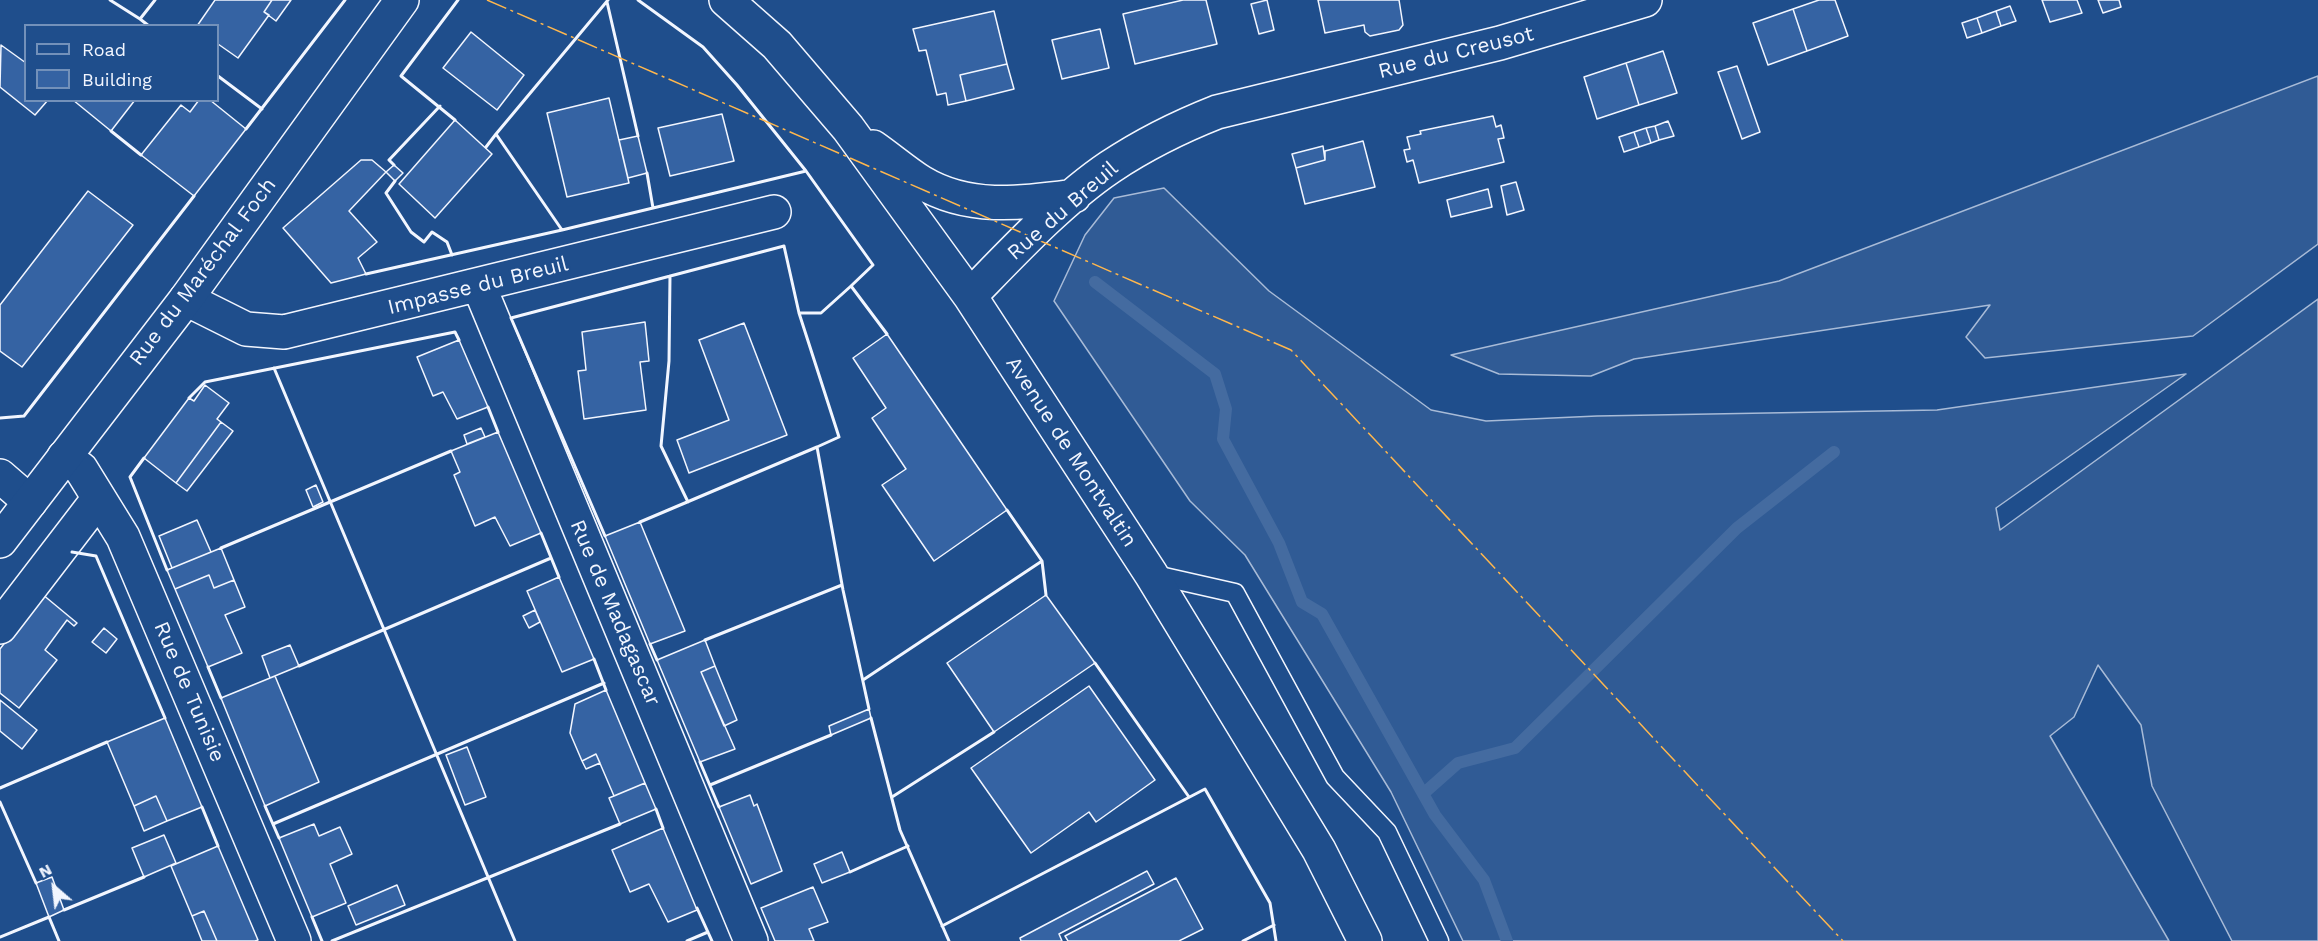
<!DOCTYPE html>
<html>
<head>
<meta charset="utf-8">
<style>
	body { margin:0 }
	#map { position:relative; width:2318px; height:941px; overflow:hidden; background:#1f4e8c; font-family:"Work Sans",sans-serif }
	canvas { display:block }
	.legend { position:absolute; left:24px; top:24px; width:195px; height:78px; box-sizing:border-box; background:#1f4e8c; border:2px solid #7391ba; margin:0; padding:8px 10px; list-style:none; font-size:18px; color:#f2f6ff }
	.legend li { display:flex; align-items:center; gap:12px; height:30px }
	.legend b { width:30px; border:2px solid #7391ba }
	.north { position:absolute; left:24px; top:857px; width:60px; height:60px; -webkit-text-stroke:4px #1f4e8c; paint-order:stroke; rotate:332deg; font-size:16px; font-weight:700; line-height:24px; text-align:center; color:#f2f6ff }
	.north::after { content:''; display:block; margin:auto; width:21px; height:27px; background:#f2f6ff; clip-path:polygon(50% 0,100% 100%,50% 72%,0 100%) }
</style>
</head>
<body>
<div id="map">
<canvas width="2318" height="941"></canvas>
<ul class="legend">
<li><b style="height:8px;background:#1f4e8c"></b>Road</li>
<li><b style="height:16px;background:#3563a3"></b>Building</li>
</ul>
<div class="north">N</div>
</div>
<script>
const c = document.querySelector('canvas').getContext('2d');
c.lineJoin = 'round';
function fill(path, color) { c.fillStyle = color; c.fill(path, 'evenodd'); }
function trace(path, color, width, dash) { c.strokeStyle = color; c.lineWidth = width; c.lineCap = dash ? 'butt' : 'round'; c.setLineDash(dash || []); c.stroke(path); }
function write(font, color, halo, rows, align = 'center') {
  c.font = font + ' "Work Sans",sans-serif'; c.lineWidth = 4.5; c.setLineDash([]); c.textBaseline = 'middle'; c.strokeStyle = halo; c.fillStyle = color; for (const [text, x, y, turn = 0] of rows) {
    c.save(); c.translate(x, y); c.rotate((+turn || 0) * Math.PI / 180); c.textAlign = isNaN(turn) ? turn : align; if (halo) c.strokeText(text, 0, 0); c.fillText(text, 0, 0); c.restore();
  }
}
const built = new Path2D(`
	M2318,76V244L2193,336L1985,358L1966,337L1990,305L1634,359L1591,376L1499,374L1451,355L1779,281Z
	M1164,188L1269,291L1431,410L1486,421L1597,416L1937,410L2186,374L1996,508L2000,530L2318,299V941H2232L2152,786L2141,725L2098,665L2074,717L2050,736L2169,941H1463L1391,792L1245,555L1190,501L1054,301L1085,235L1114,198Z`);
const stream = new Path2D(`
	M1095,282L1215,374L1226,409L1223,439L1279,543L1302,602L1322,614L1435,815L1484,880L1507,941
	M1423,794L1458,763L1515,748L1737,528L1834,452`);
const building = new Path2D(`
	M215,0H272L264,12L269,15L238,58L218,44V26H197Z
	M272,0H291L276,21L264,12Z
	M1183,0H1206L1217,44L1135,64L1123,14Z
	M1267,0L1274,30L1259,34L1251,4Z
	M1318,0H1399L1403,25L1399,30L1370,36L1365,32L1364,25L1325,33Z
	M1819,0H1835L1848,36L1807,51L1793,9Z
	M2042,0H2077L2082,13L2050,22Z
	M2098,0H2119L2121,7L2103,13Z
	M2010,6L2016,21L2001,26L1996,11Z
	M1793,9L1807,51L1768,65L1753,23Z
	M994,11L1007,64L960,75L966,101L948,105L946,93L937,95L926,50L919,51L913,29Z
	M1996,11L2001,26L1982,33L1977,18Z
	M1977,18L1982,33L1967,38L1962,23Z
	M1100,29L1109,68L1062,79L1052,40Z
	M471,32L524,75L497,110L443,68Z
	M1,45L26,63V100H48L35,115L0,87Z
	M1663,51L1677,93L1639,105L1626,63Z
	M1626,63L1639,105L1597,119L1584,77Z
	M1007,64L1014,89L966,101L960,75Z
	M1737,66L1760,132L1742,139L1718,72Z
	M609,98L629,183L567,197L547,113Z
	M73,100H135L111,131Z
	M199,100H210L246,129L194,196L141,155L181,105L190,112Z
	M722,114L734,161L670,176L658,128Z
	M1493,116L1496,127L1501,125L1504,138L1498,139L1504,162L1419,183L1413,160L1407,162L1404,150L1410,149L1407,137L1421,134L1420,131Z
	M455,120L492,154L435,218L399,184Z
	M1668,121L1674,136L1659,140L1655,126Z
	M1655,126L1659,140L1651,143L1646,128Z
	M1646,128L1651,143L1639,147L1634,132Z
	M1634,132L1639,147L1624,152L1619,137Z
	M638,136L647,173L628,178L619,140Z
	M1363,141L1375,187L1305,204L1296,168L1325,160V151Z
	M1323,146L1325,160L1296,168L1292,154Z
	M361,160H372L386,172L349,211L377,242L358,258L366,274L331,283L283,228Z
	M394,165L403,173L395,181L386,172Z
	M1516,182L1524,210L1507,215L1501,186Z
	M1488,189L1492,207L1451,217L1447,200Z
	M88,191L133,225L22,367L0,351V305Z
	M645,322L649,361L640,362L646,410L584,419L578,371L586,370L582,332Z
	M744,323L787,435L689,473L677,440L729,420L699,340Z
	M887,334L1007,510L934,561L882,485L906,469L872,418L886,408L853,358Z
	M459,340L488,407L457,419L443,392L433,396L417,357Z
	M205,385L229,403L217,419L221,422L176,483L144,458L189,398L194,401Z
	M221,422L233,431L187,491L176,483Z
	M481,428L485,437L467,444L464,435Z
	M498,432L541,533L510,546L495,517L475,526L454,475L460,472L451,451Z
	M316,485L323,502L313,507L306,490Z
	M197,520L211,552L172,568L159,536Z
	M640,522L685,631L650,644L605,536Z
	M221,548L234,580L214,588L209,575L175,589L167,570Z
	M209,575L214,588L234,580L245,607L225,615L242,653L208,667L175,589Z
	M559,577L594,659L562,672L527,591Z
	M42,594L77,623L74,626L67,620L45,650L57,660L19,708L0,693V649Z
	M1046,595L1095,663L994,732L947,663Z
	M535,610L540,622L529,628L523,616Z
	M104,628L117,639L106,653L92,642Z
	M705,640L715,666L701,672L735,749L700,762L657,660Z
	M290,645L299,666L270,678L262,656Z
	M715,666L737,720L724,726L701,672Z
	M275,676L319,782L265,806L221,698Z
	M1089,686L1155,780L1096,822L1089,812L1031,853L971,768Z
	M606,690L645,783L614,796L596,754L582,761L570,733L575,704Z
	M0,700L37,730L22,749L0,731Z
	M869,709L871,718L831,735L829,726Z
	M165,718L202,807L167,821L156,796L134,806L107,742Z
	M467,747L486,797L465,805L446,755Z
	M596,754L600,763L586,769L582,761Z
	M645,783L656,809L620,824L609,798Z
	M750,795L754,806L757,804L782,871L751,884L719,807Z
	M156,796L167,821L144,831L134,806Z
	M314,824L319,836L340,827L352,854L330,864L346,903L312,917L279,838Z
	M663,828L697,910L668,922L649,884L630,892L612,850Z
	M164,835L176,863L144,877L132,848Z
	M218,846L258,940L255,941H217L204,911L192,916L171,866Z
	M842,852L850,872L822,883L814,864Z
	M1147,871L1154,884L1059,934L1062,941H1021L1020,938Z
	M52,877L64,910L49,917L36,883Z
	M1176,878L1203,929L1179,941H1068L1065,936Z
	M397,885L405,905L356,925L348,906Z
	M813,887L828,922L809,929L814,941H775L761,908Z
	M204,911L217,941H202L192,916Z`);
const service = new Path2D(`
	M1151,574L1235,593L1335,777L1387,832L1439,941`);
const minor = new Path2D(`
	M479,286L751,941
	M186,299L246,329L284,332L774,212
	M64,457L81,469L123,537L294,941
	M0,627L99,498`);
const tertiary = new Path2D(`
	M726,0L777,45L848,128L970,296L1151,574L1319,850L1365,941
	M873,147C889,158 905,172 921,182C969,211 1022,203 1074,196
	M970,296C1012,253 1061,200 1110,167C1143,145 1179,127 1217,112L1500,43L1645,0
	M0,476L30,502`);
const secondary = new Path2D(`
	M0,541L186,299L402,0`);
const wall = new Path2D(`
	M110,0L140,19L155,0
	M608,0L496,134L562,230L806,171
	M638,0L703,47L737,85L806,171L873,265L851,286
	M607,2L638,136
	M140,19L149,26
	M218,76L262,109
	M455,120L401,76L458,0
	M246,129L345,0
	M111,131L141,155
	M486,147L496,134
	M394,165L389,160L440,106
	M647,173L653,208
	M395,181L386,193L411,232L424,242L432,232L447,242L452,255
	M366,274L562,230
	M670,276L669,361L661,446L688,502
	M274,368L515,941
	M189,398L205,382L455,332L459,340
	M488,407L498,432
	M0,418L24,416L194,196
	M144,458L130,477L167,570
	M1007,510L1042,561
	M640,522L817,447
	M541,533L559,577
	M605,536L511,318L784,246L799,313
	M221,548L451,451
	M72,552L96,556L165,718
	M705,640L842,585
	M650,644L657,660
	M594,659L606,690
	M1095,663L1189,797
	M299,666L551,558
	M208,667L221,698
	M863,680L1042,561L1046,595
	M869,709L843,590L817,447L839,437L799,313H821L851,286L887,334
	M871,718L900,830L949,941
	M700,762L719,807
	M710,785L831,735
	M0,788L107,742
	M892,797L994,732
	M0,802L36,883
	M265,806L279,838
	M202,807L218,846
	M656,809L663,828
	M273,824L604,683
	M850,872L908,846
	M697,908L712,941
	M64,910L144,877
	M312,917L322,941
	M942,926L1205,789L1270,903L1276,941
	M0,937L49,917L59,941
	M332,941L620,824
	M687,941L708,932
	M1243,941L1274,925`);
const power = new Path2D(`
	M487,0L1291,350L1843,941`);
const streetNames = [
	["Rue du Creusot",1456,53,-14],
	["Rue du Breuil",1063,211,-41],
	["Rue du Maréchal Foch",203,272,-53],
	["Impasse du Breuil",478,286,-14],
	["Avenue de Montvaltin",1071,452,57],
	["Rue de Madagascar",615,613,67],
	["Rue de Tunisie",189,692,67]
];
fill(built, '#305b95');
trace(built, '#a8bbd7', 1.5);
trace(stream, '#446ba0', 12);
fill(building, '#3563a3');
trace(building, '#f2f6ff', 1.5);
trace(service, '#f2f6ff', 21);
trace(minor, '#f2f6ff', 36);
trace(tertiary, '#f2f6ff', 36);
trace(secondary, '#f2f6ff', 36);
trace(service, '#1f4e8c', 18);
trace(minor, '#1f4e8c', 33);
trace(tertiary, '#1f4e8c', 33);
trace(secondary, '#1f4e8c', 33);
trace(wall, '#f2f6ff', 3);
trace(power, '#ffb74d', 1.5, [21, 4.5, 3, 4.5]);
write('21px', '#f2f6ff', '#1f4e8c', streetNames);
</script>
</body>
</html>
